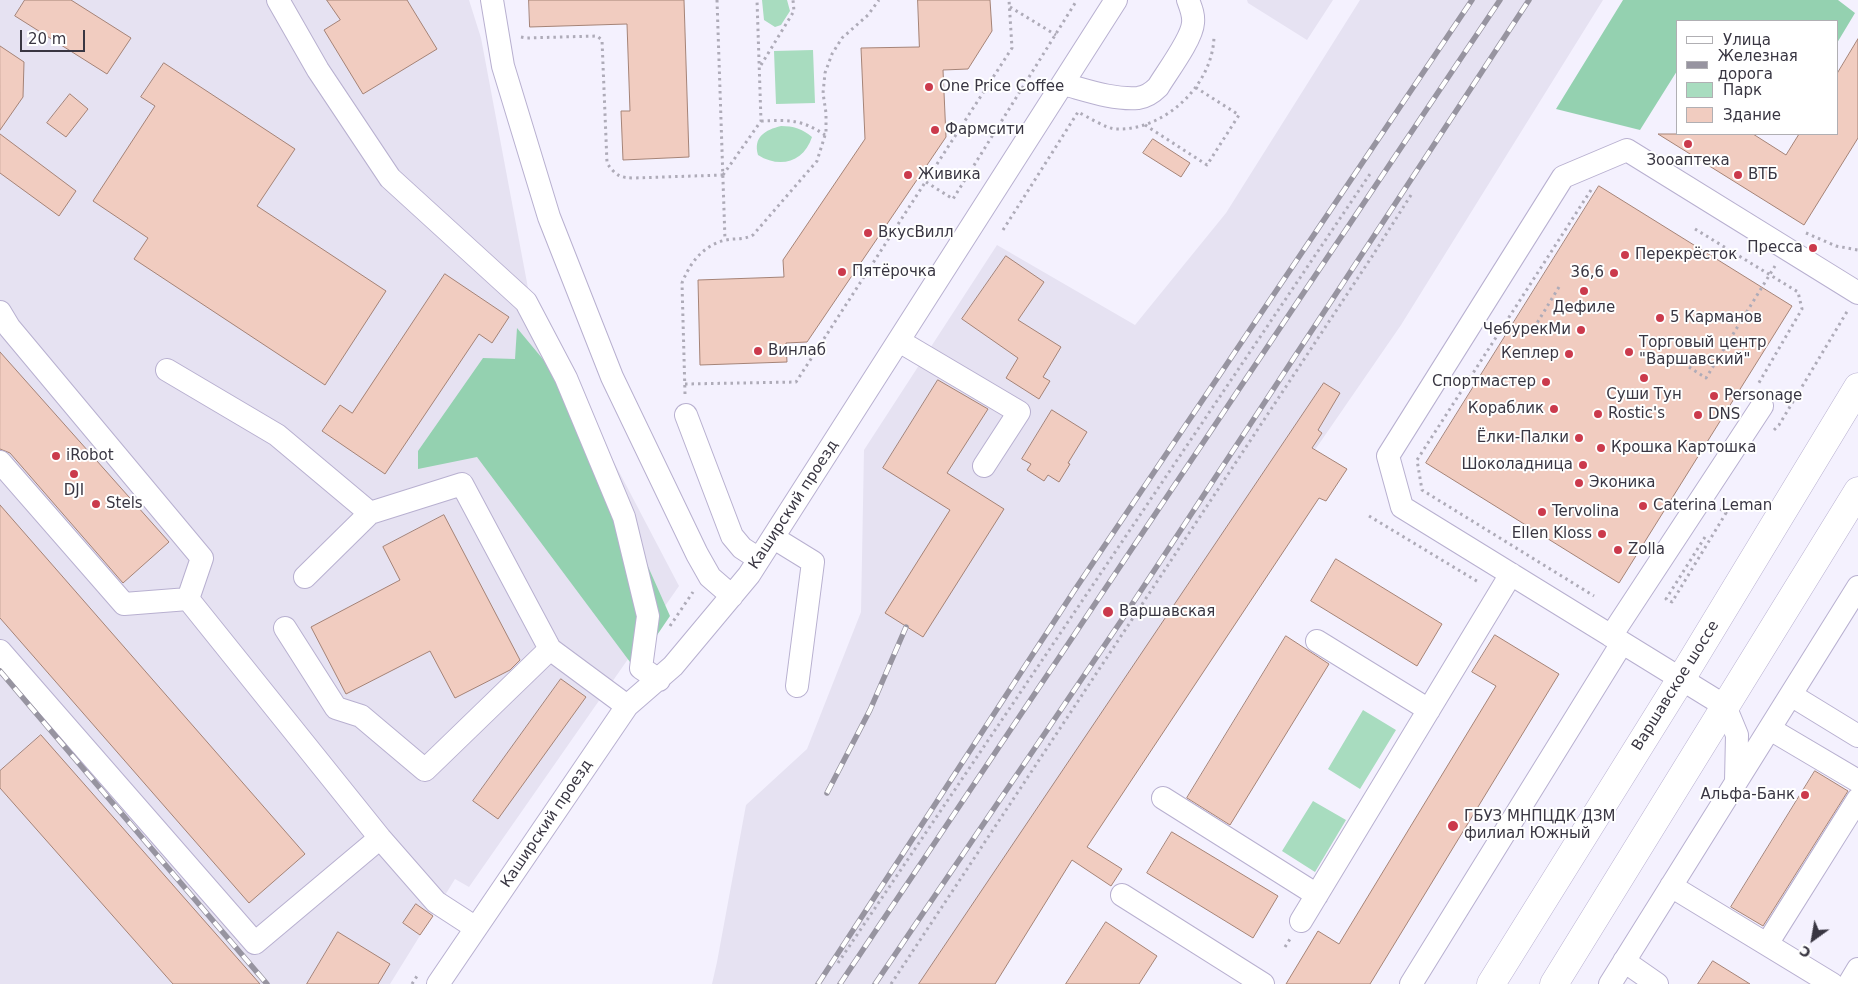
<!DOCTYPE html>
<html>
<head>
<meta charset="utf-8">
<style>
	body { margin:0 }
	#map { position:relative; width:1858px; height:984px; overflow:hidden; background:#f4f1fe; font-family:"DejaVu Sans",sans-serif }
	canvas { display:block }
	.legend { position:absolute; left:1676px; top:20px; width:162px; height:115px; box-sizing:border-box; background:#fff; border:1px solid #b0afb3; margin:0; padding:6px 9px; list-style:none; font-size:15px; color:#393642 }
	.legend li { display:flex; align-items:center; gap:10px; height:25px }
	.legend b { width:25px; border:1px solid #b0afb3 }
	.north { position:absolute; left:1788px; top:914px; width:50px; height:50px; -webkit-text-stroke:4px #fff; paint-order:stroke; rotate:212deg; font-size:14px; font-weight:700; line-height:20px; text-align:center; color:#393642 }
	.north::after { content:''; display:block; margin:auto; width:18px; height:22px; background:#393642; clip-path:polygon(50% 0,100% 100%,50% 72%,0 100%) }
	.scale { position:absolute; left:20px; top:30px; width:65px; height:22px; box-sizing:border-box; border:2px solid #393642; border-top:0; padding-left:6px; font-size:15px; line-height:18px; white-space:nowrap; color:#393642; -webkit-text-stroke:4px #fff; paint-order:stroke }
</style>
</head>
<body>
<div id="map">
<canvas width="1858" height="984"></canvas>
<ul class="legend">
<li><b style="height:6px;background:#fff"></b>Улица</li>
<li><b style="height:6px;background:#9794a0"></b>Железная дорога</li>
<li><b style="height:14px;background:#a8dcbf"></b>Парк</li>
<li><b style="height:14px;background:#f1ccc0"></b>Здание</li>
</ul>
<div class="north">С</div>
<div class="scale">20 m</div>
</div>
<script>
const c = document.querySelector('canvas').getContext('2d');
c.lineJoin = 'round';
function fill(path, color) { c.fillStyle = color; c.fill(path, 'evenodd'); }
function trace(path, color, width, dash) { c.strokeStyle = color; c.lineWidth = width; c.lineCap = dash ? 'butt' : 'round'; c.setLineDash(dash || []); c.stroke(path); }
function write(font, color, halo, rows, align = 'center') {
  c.font = font + ' "DejaVu Sans",sans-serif'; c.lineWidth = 4; c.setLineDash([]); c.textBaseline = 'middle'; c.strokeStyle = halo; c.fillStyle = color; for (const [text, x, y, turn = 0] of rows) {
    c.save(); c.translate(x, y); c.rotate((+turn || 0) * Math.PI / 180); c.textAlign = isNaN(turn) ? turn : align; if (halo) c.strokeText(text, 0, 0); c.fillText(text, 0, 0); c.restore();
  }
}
const built = new Path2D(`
	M0,0H469L481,38L531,304L679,586L469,887L455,879L390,984H0Z
	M1247,0H1333L1307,40L1248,3Z
	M1360,0H1603L1401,325L947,984H712L717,962L746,805L807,749L861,612L864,450L997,245L1135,325L1226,213Z`);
const green = new Path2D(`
	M762,0H787L790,11L781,25L775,27L764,20Z
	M813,50L815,103L776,104L774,51Z
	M781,126C793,126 803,129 812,137C804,162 780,169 758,155C753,137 765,130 781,126Z
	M1363,710L1396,730L1360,789L1328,769Z
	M1313,801L1346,820L1315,872L1282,851Z`);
const forest = new Path2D(`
	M1623,0H1838L1855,13L1837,43V21H1677V71L1640,130L1556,109Z
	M517,328L571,393L670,616L651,644L630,662L477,457L418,469V451L483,358L515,359Z`);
const building = new Path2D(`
	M25,0H71L131,38L107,74L15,16Z
	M327,0H407L437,49L363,94L324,30L340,20Z
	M529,0H684L689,157L623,160L621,111H630L627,24L530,27Z
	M918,0H990L992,31L968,69L943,70L946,137L807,342L786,343L787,362L700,365L698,280L784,277L783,260L865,139L861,48L919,47Z
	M1858,39V138L1804,225L1658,134H1753L1786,155L1799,134H1837V74Z
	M0,46L24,62L23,97L0,130Z
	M164,63L295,149L257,206L386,291L325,385L134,259L148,238L93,201L155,106L141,97Z
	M70,94L88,109L66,137L47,123Z
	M0,134L76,191L59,216L0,173Z
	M1153,139L1190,163L1181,177L1143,153Z
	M1599,186L1792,306L1619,583L1426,463Z
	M1006,256L1044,282L1018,320L1061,347L1043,377L1050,381L1039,399L1006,378L1018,358L962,319Z
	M445,274L509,317L492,343L479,334L385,474L322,431L340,405L352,413Z
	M0,352L169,542L123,583L10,453L0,449Z
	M938,380L988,409L947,473L1004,509L923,637L885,613L950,510L883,468Z
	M1324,383L1340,393L1318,430L1322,433L1312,448L1347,469L1326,501L1319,498L1087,847L1122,869L1111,886L1072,860L995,984H919Z
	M1052,410L1087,432L1068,463L1070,464L1059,482L1048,475L1044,481L1027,470L1031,464L1022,459Z
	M0,505L305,854L249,903L0,618Z
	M444,515L520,660L510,670L455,698L430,651L346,694L311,627L400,580L383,547Z
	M1336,559L1442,624L1417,666L1311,601Z
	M1495,635L1559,674L1370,984H1286L1318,931L1339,944L1496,686L1472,672Z
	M1286,636L1329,664L1230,825L1187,798Z
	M561,679L586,697L498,819L473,801Z
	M41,735L260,984H173L0,788V771Z
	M1815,771L1848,791L1763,926L1731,907Z
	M1172,832L1278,896L1253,938L1147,873Z
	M416,904L433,916L420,935L403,923Z
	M1106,922L1157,956L1139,984H1066Z
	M338,932L390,964L378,984H307Z
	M1713,961L1750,984H1698Z`);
const path = new Path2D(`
	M717,0L725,240
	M1010,7L1056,35
	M521,37L526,38L597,36L602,40L607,163C615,175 620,178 634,178L723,175
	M761,65L794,11L793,0
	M761,121C789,120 801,119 825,135
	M1145,125L1207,165L1239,115L1195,87
	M723,175L761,121L757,0
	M926,182L953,199L1077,0
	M1591,190L1417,460L1422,490L1594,596
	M1695,229L1798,292L1802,309L1757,386
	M1003,230L1078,112C1088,117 1107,129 1116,129C1165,131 1214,84 1214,35
	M1806,233L1836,246L1858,250
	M1534,328L1559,287
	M1678,360L1706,378L1775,266
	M685,384L796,382L1012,48L1009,0
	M685,394L682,283C690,263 703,245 726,240C736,238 744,240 753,235L817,161L826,132V113L823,93L825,73L832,54L842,38L868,15L879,0
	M1774,430L1779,425L1848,310
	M1369,516L1480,583
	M1705,537L1666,599L1672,602L1726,513L1719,508
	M670,626L693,592
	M1285,947L1290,939
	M838,963L1372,171
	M412,984L417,976
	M891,984L1373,255L1411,195`);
const minor = new Path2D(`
	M278,0L318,70L390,178L526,302L566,378L624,517L648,616L641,668L659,680
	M492,0L503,66L549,217L612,377L697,554L710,577L732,596
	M1063,84C1086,90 1113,100 1138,98C1146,97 1153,92 1158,87C1167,72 1192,39 1193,23C1194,15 1191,8 1188,0
	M0,312L9,327L202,558L188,599
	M899,341L1019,412L984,466
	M167,370L277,435L370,513L462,484L550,649L627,706
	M686,415L732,536L742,548L759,559
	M0,462L124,604L188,599L380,838L436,902L476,928
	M774,538L813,562L797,686
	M305,577L370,513
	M285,628L336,708L361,716L425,770L550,649
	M1611,636L1762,406
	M1317,641L1429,710
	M0,651L255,943L380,838
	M1791,695L1858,736
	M1770,729L1858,781
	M1736,781L1737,735L1725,706L1402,507L1388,456L1563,177L1627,150L1858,293
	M1163,798L1317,895
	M1671,886L1832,984
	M1122,895L1263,984
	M1301,921L1511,574
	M1767,944L1858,799
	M1624,961L1657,984
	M438,984L627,706L673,666L749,575L1116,0
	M1411,984L1622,643
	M1610,984L1858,587
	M1849,984L1858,969`);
const major = new Path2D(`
	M1491,984L1681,679L1858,387
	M1554,984L1858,491`);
const rail = new Path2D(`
	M0,671L267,984
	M827,793L870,710L906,627
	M818,984L1074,591L1472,0
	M840,984L1500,0
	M875,984L1121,621L1529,0`);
const markers = [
	[929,87,5,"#cb3a4c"],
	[935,130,5,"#cb3a4c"],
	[1688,144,5,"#cb3a4c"],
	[908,175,5,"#cb3a4c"],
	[1738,175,5,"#cb3a4c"],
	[868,233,5,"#cb3a4c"],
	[1813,248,5,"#cb3a4c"],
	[1625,255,5,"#cb3a4c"],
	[842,272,5,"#cb3a4c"],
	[1614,273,5,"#cb3a4c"],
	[1584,291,5,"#cb3a4c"],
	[1660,318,5,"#cb3a4c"],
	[1581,330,5,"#cb3a4c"],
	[758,351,5,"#cb3a4c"],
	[1629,352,5,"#cb3a4c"],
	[1569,354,5,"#cb3a4c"],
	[1644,378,5,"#cb3a4c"],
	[1546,382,5,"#cb3a4c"],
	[1714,396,5,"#cb3a4c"],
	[1554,409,5,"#cb3a4c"],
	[1598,414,5,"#cb3a4c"],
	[1698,415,5,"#cb3a4c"],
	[1579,438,5,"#cb3a4c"],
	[1601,448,5,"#cb3a4c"],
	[56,456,5,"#cb3a4c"],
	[1583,465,5,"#cb3a4c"],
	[74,474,5,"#cb3a4c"],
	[1579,483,5,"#cb3a4c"],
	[96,504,5,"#cb3a4c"],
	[1643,506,5,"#cb3a4c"],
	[1542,512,5,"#cb3a4c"],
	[1602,534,5,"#cb3a4c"],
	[1618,550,5,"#cb3a4c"],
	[1108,612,6,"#cb3a4c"],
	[1805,795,5,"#cb3a4c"],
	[1453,826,6,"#cb3a4c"]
];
const poiNames = [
	["One Price Coffee",939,87],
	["Фармсити",945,130],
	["Зооаптека",1688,161,"center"],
	["Живика",918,175],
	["ВТБ",1748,175],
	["ВкусВилл",878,233],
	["Пресса",1803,248,"right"],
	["Перекрёсток",1635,255],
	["Пятёрочка",852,272],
	["36,6",1604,273,"right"],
	["Дефиле",1584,308,"center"],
	["5 Карманов",1670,318],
	["ЧебурекМи",1571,330,"right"],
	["Торговый центр",1639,343],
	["\"Варшавский\"",1639,360],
	["Винлаб",768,351],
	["Кеплер",1559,354,"right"],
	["Спортмастер",1536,382,"right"],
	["Суши Тун",1644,395,"center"],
	["Personage",1724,396],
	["Кораблик",1544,409,"right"],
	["Rostic's",1608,414],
	["DNS",1708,415],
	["Ёлки-Палки",1569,438,"right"],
	["Крошка Картошка",1611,448],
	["iRobot",66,456],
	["Шоколадница",1573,465,"right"],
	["Эконика",1589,483],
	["DJI",74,491,"center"],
	["Stels",106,504],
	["Caterina Leman",1653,506],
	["Tervolina",1552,512],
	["Ellen Kloss",1592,534,"right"],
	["Zolla",1628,550],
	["Варшавская",1119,612],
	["Альфа-Банк",1795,795,"right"],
	["ГБУЗ МНПЦДК ДЗМ",1464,817],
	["филиал Южный",1464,834]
];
const streetNames = [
	["Каширский проезд",794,505,-57],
	["Варшавское шоссе",1676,686,-58],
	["Каширский проезд",547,824,-56]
];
fill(built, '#e6e2f2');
fill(green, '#a8dcbf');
fill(forest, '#94d1b0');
fill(building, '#f1ccc0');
trace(building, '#a58377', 1);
trace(minor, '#b8b0d0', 24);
trace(major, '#b8b0d0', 29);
trace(path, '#aeabb8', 3, [2.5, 4]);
trace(minor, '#fff', 22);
trace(major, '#fff', 28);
trace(rail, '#9794a0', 5.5);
trace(rail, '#fff', 4, [11]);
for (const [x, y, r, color] of markers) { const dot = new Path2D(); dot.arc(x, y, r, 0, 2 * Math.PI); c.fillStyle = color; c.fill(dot); trace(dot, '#fff', 2); }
write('15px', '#393642', '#fff', poiNames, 'left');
write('15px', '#393642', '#fff', streetNames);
</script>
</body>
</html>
